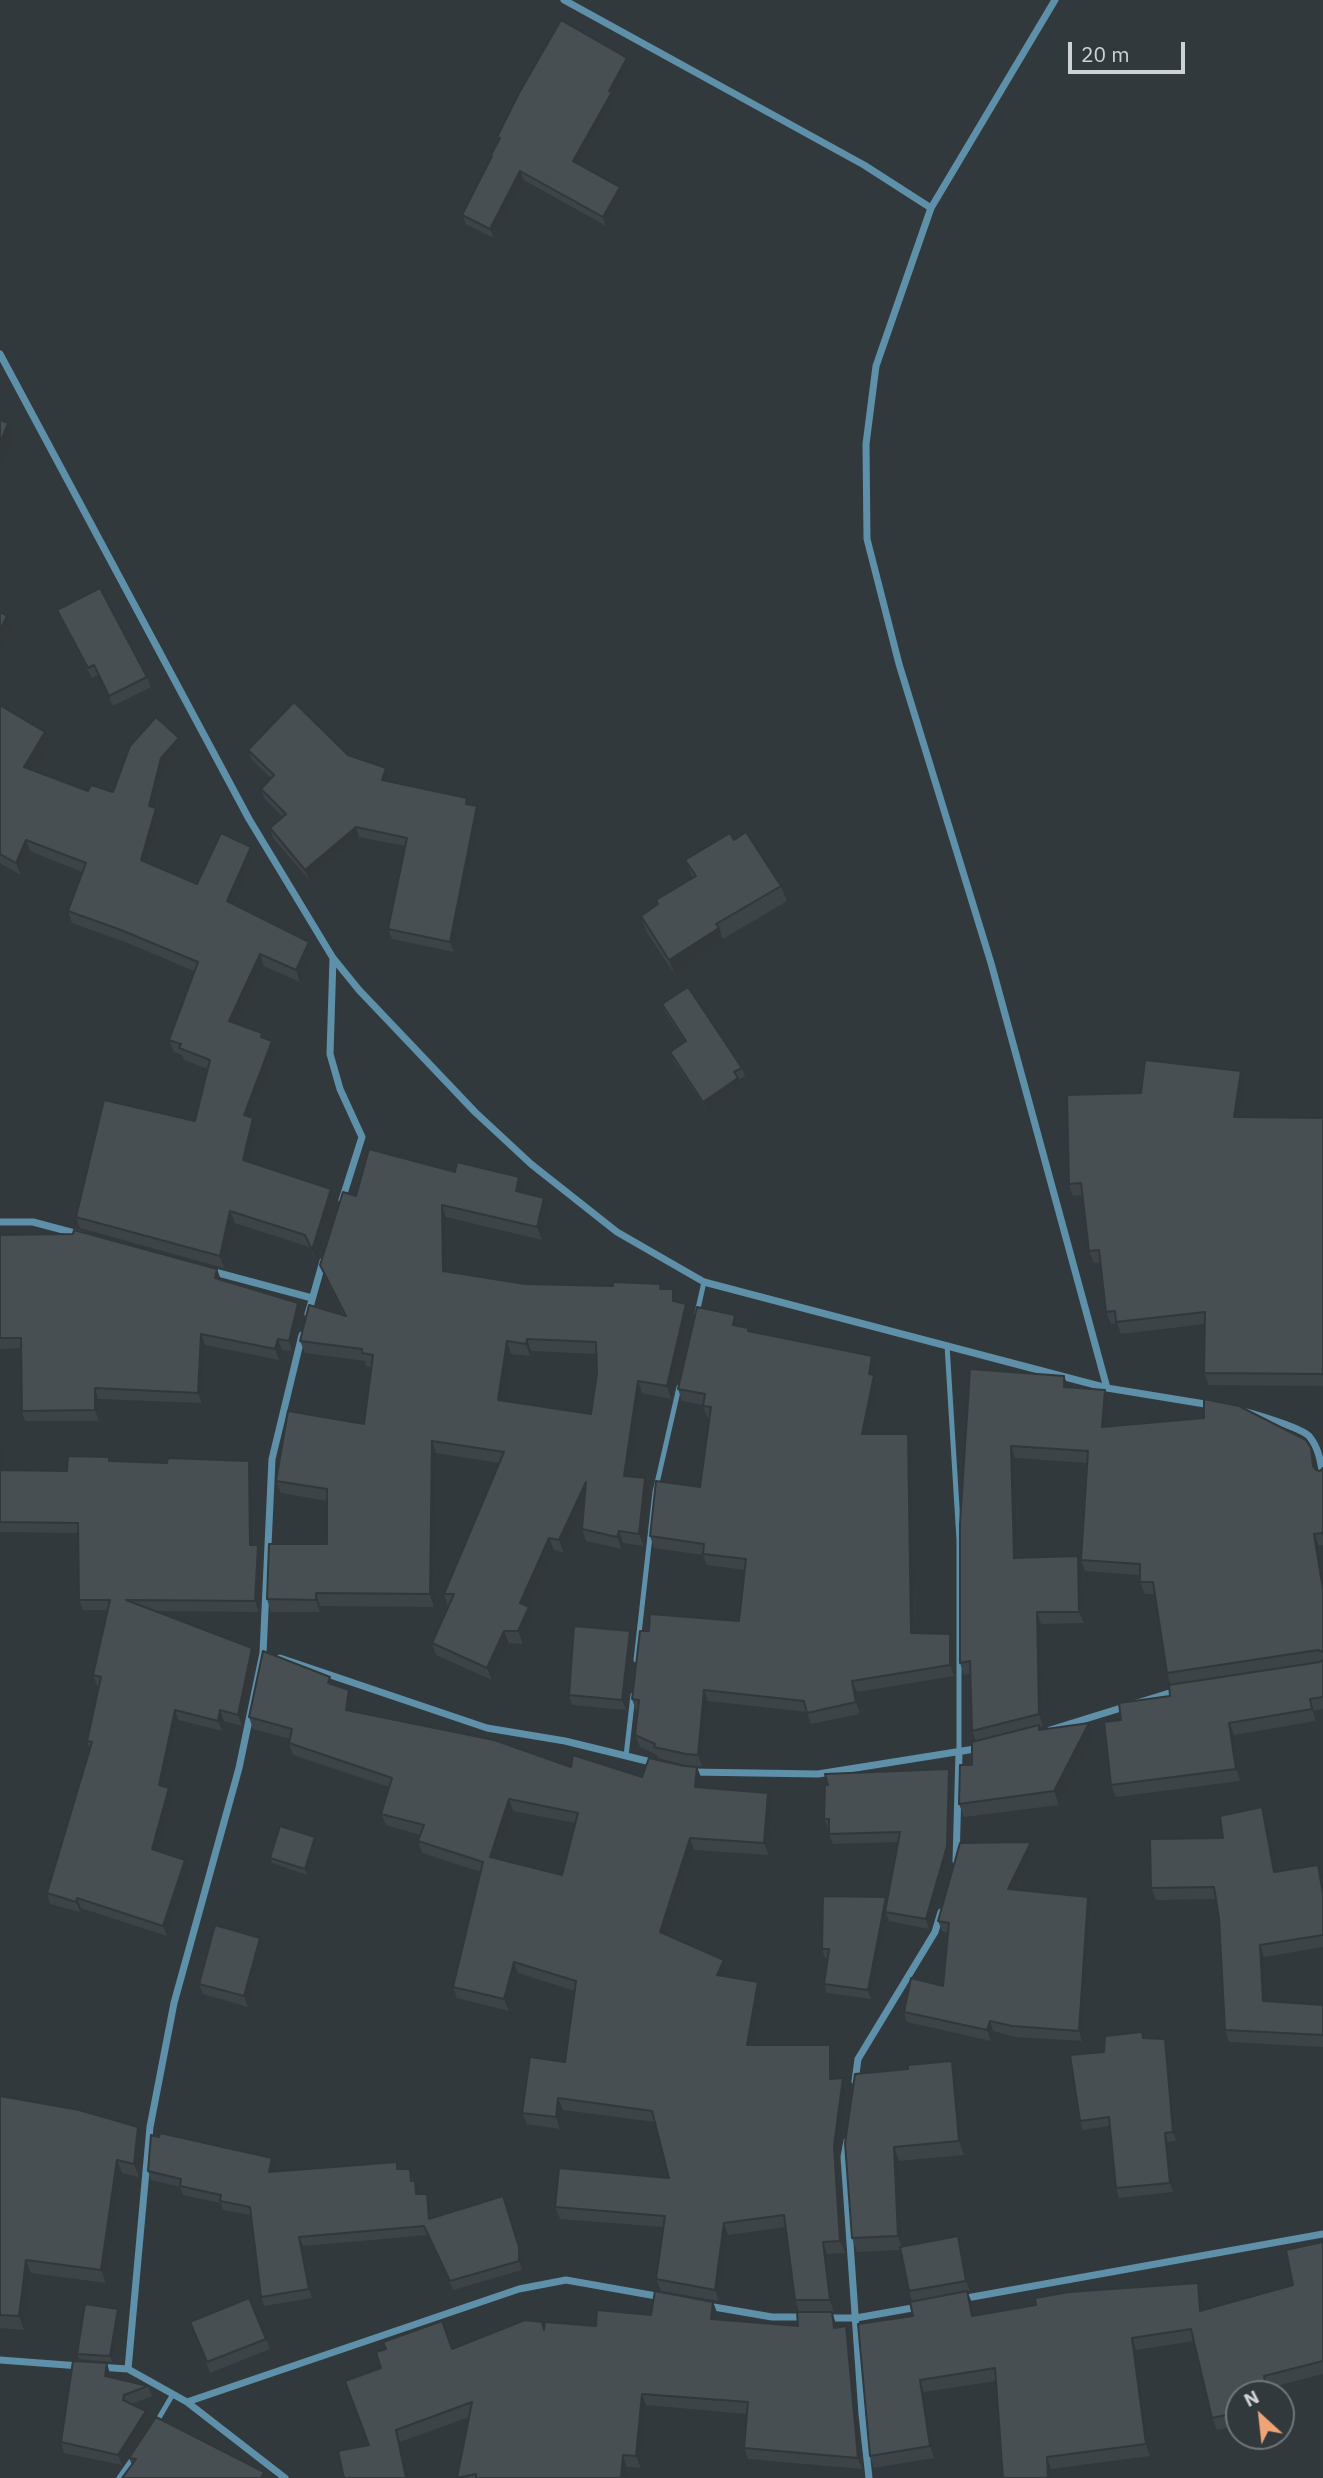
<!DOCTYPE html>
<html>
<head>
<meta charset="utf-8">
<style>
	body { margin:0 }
	#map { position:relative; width:1323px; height:2478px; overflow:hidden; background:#31393d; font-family:"IBM Plex Sans",sans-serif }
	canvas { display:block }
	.north { position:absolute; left:1225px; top:2380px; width:70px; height:70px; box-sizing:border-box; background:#31393d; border:2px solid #70767a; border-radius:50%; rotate:333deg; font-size:19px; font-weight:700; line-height:28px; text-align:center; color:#ced2d5 }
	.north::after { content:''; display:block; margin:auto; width:24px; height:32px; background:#efa377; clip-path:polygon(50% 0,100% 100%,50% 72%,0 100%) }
	.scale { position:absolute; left:1068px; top:42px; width:117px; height:32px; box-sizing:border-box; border:4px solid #ced2d5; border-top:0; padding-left:9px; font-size:21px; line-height:24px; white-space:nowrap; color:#ced2d5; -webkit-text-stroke:5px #31393d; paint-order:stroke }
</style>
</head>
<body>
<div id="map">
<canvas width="1323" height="2478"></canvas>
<div class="north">N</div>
<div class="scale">20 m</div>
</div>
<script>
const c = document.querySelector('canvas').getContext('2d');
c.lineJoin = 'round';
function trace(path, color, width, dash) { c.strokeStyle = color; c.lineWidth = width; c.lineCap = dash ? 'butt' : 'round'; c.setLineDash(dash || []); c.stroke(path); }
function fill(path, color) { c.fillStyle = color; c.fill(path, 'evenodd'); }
const service = new Path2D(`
	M697,1313L704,1282
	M947,1345L959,1540V1753
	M636,1660L655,1492L679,1387
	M626,1756L633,1695
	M156,2423L173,2394
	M119,2478L133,2458`);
const minor = new Path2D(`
	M564,0L864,165L931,208
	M1055,0L931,208L876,366L866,444L867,539L899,664L991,963L1107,1388
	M0,354L249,819L333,958L359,990L475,1112L531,1164L617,1232L704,1282L1107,1388L1211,1405
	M333,958L330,1054L340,1089L362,1137L342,1200
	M0,1222H33L82,1235
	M211,1271L312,1298
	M308,1314L323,1261
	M1247,1412C1260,1416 1300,1427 1309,1436C1319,1448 1321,1463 1323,1477
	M280,1658L487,1728L565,1741L655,1763
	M1050,1730L1179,1690
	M691,1772L818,1774L981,1748
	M956,1861L959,1753
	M855,2081L858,2059L935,1932L941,1912
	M847,2141L844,2157L862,2414L869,2478
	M961,2299L1323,2234
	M708,2306L772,2317H804
	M826,2318H856L918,2307
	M0,2360L80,2366
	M98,2367L128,2369L187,2402L519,2289L566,2280L662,2297
	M128,2369L150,2127L174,2003L239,1768L263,1653L272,1459L302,1335
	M187,2402L285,2478`);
const wall = new Path2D(`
	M630,67L614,97L615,101L580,164L620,187L623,196L606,226L524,180L494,238L466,224L462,215L492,158L491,155L498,140L497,137Z
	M57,610L147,677L151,687L113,706L98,675L92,678L61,620Z
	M0,705L50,744L34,770L88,791L113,792L183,750L165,770L156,808L161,820L148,863L197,884L251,847L255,859L235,905L313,954L300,982L264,966L237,1024L262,1033L264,1038L272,1041L276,1053L252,1117L257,1130L249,1162L336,1201L317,1262L309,1247L235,1223L224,1268L80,1228L76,1217L195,1121L208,1069L184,1060L182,1055L174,1052L169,1040L194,971L125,942L72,923L68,911L82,872L30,851L21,875L0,863Z
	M248,750L348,755L386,768L389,777L388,781L470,805L480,816L454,952L392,939L388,929L405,846L359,837L309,880L273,838L270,828L283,817L264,798L261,789L271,778L252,760Z
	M734,840L781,886L787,901L723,939L724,943L675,975L646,931L641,916L657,904L656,900L693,878L685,860Z
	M662,1004L742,1068L745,1076L738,1080L741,1087L707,1110L673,1060L670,1052L685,1042L665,1012Z
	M1246,1083L1241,1117L1323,1118V1386L1209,1385L1204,1373L1205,1324L1121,1334L1117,1323L1111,1324L1106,1312L1100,1262L1094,1263L1089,1251L1083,1195L1073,1196L1069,1184L1141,1093Z
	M455,1172L519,1177L524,1190L523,1193L548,1210L542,1240L446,1217L448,1272L525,1284L613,1286L661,1284L662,1289L678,1302L686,1304L691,1316L671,1399L642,1393L630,1476L650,1491L644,1546L623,1543L622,1549L586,1541L582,1529L583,1509L564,1553L554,1550L529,1607L534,1619L523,1644L509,1643L492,1680L436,1655L432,1643L448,1606L444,1594L499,1463L436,1453L434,1607L320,1606V1612H271L267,1599L327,1544V1501L281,1493L276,1481L364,1424L371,1367L366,1366L365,1361L305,1353L300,1341L344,1316L325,1277L320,1265L356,1196ZM531,1351L596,1354L597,1373L591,1414L504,1401L511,1354L530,1356Z
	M0,1235L221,1280L302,1314L292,1351L282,1350L279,1360L205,1345L202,1403L98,1399L99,1421H25L22,1411L21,1348L0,1349Z
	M739,1326L750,1332L872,1356L876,1367L874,1377L878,1387L869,1434L912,1446L915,1633L954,1645V1676L857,1692L860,1714L811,1724L807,1712L708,1701L702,1766H690L658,1758L657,1755L640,1747L635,1735L638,1711H636L632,1699L649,1631L739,1621L745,1570L707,1565L703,1555L654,1548L650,1536L700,1487L709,1418L707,1417L703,1405L682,1401L678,1389Z
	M970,1369L1068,1387L1105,1390L1109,1402L1107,1427L1315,1460L1316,1470L1320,1471L1323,1468V1545L1319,1546L1323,1574V1709L1314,1711L1316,1721L1234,1735L1240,1781L1116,1797L1111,1785L1121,1720L1170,1696L1171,1685L1167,1673L1155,1594H1145L1140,1582V1575L1085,1571L1081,1560L1087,1463L1015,1458L1018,1558L1078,1556L1082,1568L1084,1623L1041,1624L1043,1726L1039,1727L1041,1730L1094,1736L1059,1805L964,1817L959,1804L972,1765L976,1741L972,1731L971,1674L964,1675L960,1663Z
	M0,1410L2,1470L67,1471L109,1457L111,1461L252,1471L254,1545L261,1556L259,1612L153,1611L252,1648L256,1659L242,1726L224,1721L222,1731L178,1720L164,1787L173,1799L158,1851L189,1870L167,1936L81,1908L80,1912L50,1904L47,1893L90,1749L87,1741L99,1686H97L93,1675L107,1610H83L79,1600L78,1533L0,1532Z
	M633,1641L626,1710L572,1705L569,1695Z
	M333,1685L349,1690L353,1702L352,1712L571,1767L642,1777L684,1766L697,1767L701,1778L700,1787L768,1793L772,1804L769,1855L694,1850L667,1935L724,1960L728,1972L726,1977L762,1993L753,2045H830L834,2057V2079L843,2078L847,2090L838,2157L845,2253L827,2254L834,2312L799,2311L795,2300L786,2227L728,2235L719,2301L661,2291L656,2279L664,2227L560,2219L555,2207L669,2178L655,2122L563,2110L560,2129L527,2124L522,2113L565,2062L575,1991L518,1973L509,2011L457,1998L453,1987L481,1872L422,1853L418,1841L420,1835L386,1825L381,1814L389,1787L293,1755L289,1743L290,1739L253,1729L249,1717ZM513,1811L575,1823L562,1875L497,1859Z
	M952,1779L951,1856L929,1929L889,1921L887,1916L871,1999L827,1993L824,1984L827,1958H825L822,1949L886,1897L887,1901L899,1842L833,1844L829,1834V1828H828L824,1819Z
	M1262,1807L1267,1819L1276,1872L1323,1879V1947L1264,1957L1266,2001L1323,2005V2047L1229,2042L1225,2030L1219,1918L1216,1899L1156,1900L1151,1888L1223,1838Z
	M317,1842L307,1875L272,1863L270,1858Z
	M1031,1842L1035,1852L1016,1890L1091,1907L1082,2041L1016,2037L993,2031L991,2041L907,2022L904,2012L943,1986L948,1933L942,1931L938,1921Z
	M260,1938L264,1948L248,2007L203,1994L199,1984Z
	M1144,2038L1168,2049L1176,2141L1168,2142L1173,2192L1119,2198L1116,2188L1110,2126L1083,2130L1080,2121L1104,2052Z
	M957,2075L964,2155L899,2161L903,2247L958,2236L962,2247L970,2291L967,2292L972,2303L974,2315L1198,2283L1202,2295L1203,2310L1293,2285L1323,2242V2374L1268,2388L1239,2394V2425L1217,2430L1212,2418L1194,2341L1136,2350L1150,2456L1051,2469L996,2381L924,2392L934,2458L874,2468L870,2456L913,2316L912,2301L909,2291L901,2250L857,2252L852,2238L845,2143Z
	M0,2096L138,2127L143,2141L139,2177L122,2173L106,2283L31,2273L24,2330L0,2328Z
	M159,2137L272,2158L276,2167L275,2172L397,2162L399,2169L413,2178V2181L418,2190V2194H427L431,2203L432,2218L522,2256V2270L453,2290L428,2235L303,2246L312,2298L264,2306L261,2297L251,2215L223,2210L221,2203L183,2195L180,2187L151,2180L148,2171Z
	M713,2302L717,2313L716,2319L798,2326L832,2312L837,2328L851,2338L862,2469L748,2459L744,2448L747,2414L646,2405L641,2468L627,2467L626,2478H457L469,2417L400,2442L369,2445L452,2349L544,2329L596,2326Z
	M120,2314L112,2362L79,2359L77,2354Z
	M190,2322L266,2339L270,2349L210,2373Z
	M110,2374V2377L148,2386L152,2396L132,2404L150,2422L122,2465L64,2453L61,2442Z
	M129,2458L266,2478L132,2465Z`);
const shadedWall = new Path2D(`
	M627,58L630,67L614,97L615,101L577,170L573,161L609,91Z
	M520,171L524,180L494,238L490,229Z
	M620,187L623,196L606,226L603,217Z
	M8,423L13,437L0,468V443Z
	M7,616L11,627L0,651V630Z
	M45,732L50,744L29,779L24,767Z
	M179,738L183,750L165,770L153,818L149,806L161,758Z
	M386,768L389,777L385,790L382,780Z
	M477,806L480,816L454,952L450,942Z
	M156,808L161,820L145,872L141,860Z
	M356,827L359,837L309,880L305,870Z
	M26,840L30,851L21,875L16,863Z
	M251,847L255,859L231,913L227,901Z
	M719,928L724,943L675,975L669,960Z
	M309,942L313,954L300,982L296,970Z
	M260,954L264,966L233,1033L229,1021Z
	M272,1041L276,1053L248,1127L244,1115Z
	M1241,1071L1246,1083L1239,1129L1234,1117Z
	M738,1078L741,1087L707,1110L703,1102Z
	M253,1118L257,1130L247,1172L243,1160Z
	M519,1177L524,1190L520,1204L516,1191Z
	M331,1189L336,1201L317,1262L312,1250Z
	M544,1198L548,1210L542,1240L537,1227Z
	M442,1205L446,1217L448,1284L443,1271Z
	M230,1211L235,1223L224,1268L220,1256Z
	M217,1269L221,1280L215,1278Z
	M673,1289L678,1302L677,1314L673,1301Z
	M298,1303L302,1314L292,1351L289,1341Z
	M686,1304L691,1316L671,1399L667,1386Z
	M735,1315L739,1326L733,1325Z
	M201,1334L205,1345L202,1403L198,1393Z
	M278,1339L282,1350L279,1360L275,1349Z
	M527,1339L531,1351L530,1356L526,1344Z
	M507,1341L511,1354L503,1413L498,1400Z
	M872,1356L876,1367L874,1377L878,1387L867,1446L862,1434L869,1374Z
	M1064,1376L1069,1388L1064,1387Z
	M638,1381L642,1393L629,1488L624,1476Z
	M95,1388L98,1399L99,1421L95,1410Z
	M1105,1390L1109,1402L1106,1439L1102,1427Z
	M0,1410V1411L3,1481L0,1473Z
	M908,1434L912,1446L915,1644L911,1633Z
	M432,1441L436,1453L434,1607L430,1594Z
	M1011,1446L1015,1458L1018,1570L1014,1558Z
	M1311,1448L1315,1460L1317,1478L1313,1466Z
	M249,1461L252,1471L254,1556L250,1545Z
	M645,1478L650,1491L644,1546L639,1534Z
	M586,1482L590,1494L564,1553L559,1540Z
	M619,1531L623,1543L622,1549L617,1537Z
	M1314,1534L1319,1546L1323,1574V1590Z
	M549,1538L554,1550L525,1616L520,1603Z
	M258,1545L261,1556L259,1612L255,1601Z
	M1078,1556L1082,1568L1084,1623L1079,1612Z
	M316,1593L320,1606V1612L316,1600Z
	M529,1607L534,1619L523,1644L518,1631Z
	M1037,1612L1041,1624L1043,1726L1039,1714Z
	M504,1631L509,1643L492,1680L487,1668Z
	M630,1631L633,1641L626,1710L622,1700Z
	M950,1634L954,1645V1676L950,1665Z
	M252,1648L256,1659L242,1726L238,1715Z
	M852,1681L857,1692L860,1714L856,1702Z
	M349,1690L353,1702L350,1722L346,1710Z
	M704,1690L708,1701L702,1766L698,1755Z
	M1310,1699L1314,1711L1316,1721L1312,1709Z
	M175,1710L178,1720L162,1796L159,1785Z
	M220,1710L224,1721L222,1731L218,1721Z
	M1089,1723L1094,1736L1059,1805L1054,1791Z
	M1229,1723L1234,1735L1240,1781L1236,1769Z
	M697,1767L701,1778L699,1798L695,1787Z
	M949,1769L952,1779L951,1856L929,1929L926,1919Z
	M169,1788L173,1799L156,1859L152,1849Z
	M768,1793L772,1804L769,1855L764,1843Z
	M509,1799L513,1811L494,1869L490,1857Z
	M1262,1807L1267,1819L1279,1884L1274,1872Z
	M315,1837L317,1842L307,1875L305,1869Z
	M690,1838L694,1850L665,1943L660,1932Z
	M1031,1842L1035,1852L1011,1899L1008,1889Z
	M185,1860L189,1870L167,1936L163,1926Z
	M1318,1865L1323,1877V1894Z
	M886,1897L889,1906L885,1912L887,1916L871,1999L868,1990Z
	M1088,1897L1091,1907L1082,2041L1079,2031Z
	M77,1898L81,1908L80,1912L76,1902Z
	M260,1938L264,1948L248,2007L244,1996Z
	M1260,1945L1264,1957L1267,2013L1263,2001Z
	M724,1960L728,1972L721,1987L717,1975Z
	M514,1962L518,1973L509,2011L504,1999Z
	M758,1982L762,1993L752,2056L747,2045Z
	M990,2021L993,2031L991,2041L987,2030Z
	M1165,2039L1168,2049L1176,2141L1173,2132Z
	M830,2045L834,2057V2091L830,2079Z
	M952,2061L957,2075L964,2155L959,2141Z
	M843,2078L847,2090L838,2157L845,2253L840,2241L834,2146Z
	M558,2098L563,2110L560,2129L556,2117Z
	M138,2127L143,2141L139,2177L134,2164Z
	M1165,2133L1168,2142L1173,2192L1170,2183Z
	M894,2147L899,2161L903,2250L898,2236Z
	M272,2158L276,2167L273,2181L269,2172Z
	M117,2160L122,2173L106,2283L101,2270Z
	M415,2181L418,2190L419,2203L416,2194Z
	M427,2194L431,2203L432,2228L429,2219Z
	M506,2205L522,2256V2270L519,2261Z
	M724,2223L728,2235L719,2301L715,2290Z
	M958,2236L962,2247L970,2291L966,2281Z
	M299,2237L303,2246L312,2298L309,2289Z
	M823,2242L827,2254L834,2312L830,2300Z
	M26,2260L31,2273L24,2330L19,2316Z
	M1198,2283L1202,2295L1204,2323L1200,2311Z
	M967,2291L972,2303L976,2328L972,2316Z
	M713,2302L717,2313L715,2330L711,2319Z
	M118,2309L120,2314L112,2362L110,2356Z
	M832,2312L836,2324L838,2340L834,2328Z
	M846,2326L851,2338L862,2469L858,2458Z
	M1132,2338L1136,2350L1150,2456L1146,2444Z
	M107,2363L110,2374L108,2387L105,2376Z
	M920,2380L924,2392L934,2458L930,2446Z
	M642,2394L646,2405L641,2468L636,2456Z
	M146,2411L150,2422L122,2465L118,2455Z
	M396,2430L400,2442L408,2478H406Z
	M623,2455L627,2467L626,2478H621Z
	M1047,2457L1051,2469L1052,2478H1048Z`);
const building = new Path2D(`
	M561,20L627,58L609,91L612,92L573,161L620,187L603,217L520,171L490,229L462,215L492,156L491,155L500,138L497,137L519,93Z
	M0,420L8,423L0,443Z
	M100,588L147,677L109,696L94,665L88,668L57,610Z
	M0,612L7,616L0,630Z
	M294,702L348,755L386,768L382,780L467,798L466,804L477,806L450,942L388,929L407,838L356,827L305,870L270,828L286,814L261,789L274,775L248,750Z
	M0,705L45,732L24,767L88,791L91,785L113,792L130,746L156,717L179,738L161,758L149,806L156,808L141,860L197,884L221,833L251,847L227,901L309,942L296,970L260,954L229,1021L262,1033L261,1037L272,1041L244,1115L253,1118L243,1160L331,1189L312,1250L305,1235L230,1211L220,1256L76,1217L104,1100L195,1121L210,1060L179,1048L181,1044L169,1040L198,962L121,930L68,911L86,863L26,840L16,863L0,854Z
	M746,832L781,886L716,924L719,928L669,960L641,916L658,904L656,900L696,876L685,860L730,833L734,840Z
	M688,987L742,1068L734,1072L738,1078L703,1102L670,1052L686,1041L662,1004Z
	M1145,1060L1241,1071L1234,1117L1323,1118V1374L1204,1373L1205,1312L1116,1322L1115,1311L1106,1312L1099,1250L1089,1251L1081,1183L1069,1184L1067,1095L1141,1093Z
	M369,1149L455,1172L457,1162L519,1177L516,1191L544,1198L537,1227L442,1205L443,1271L525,1284L613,1286V1282L661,1284L660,1289H673V1301L686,1304L667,1386L638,1381L624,1476L645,1478L639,1534L619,1531L617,1537L582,1529L586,1482L559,1540L549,1538L520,1603L529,1607L518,1631H504L487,1668L432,1643L454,1594H444L504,1452L432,1441L430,1594L316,1593V1600L267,1599L269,1544H327V1489L276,1481L288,1411L364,1424L373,1355L362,1353V1349L300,1341L309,1305L346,1316L320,1265L343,1192L356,1196ZM527,1339L596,1342L597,1373L591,1414L498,1400L507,1341L526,1344Z
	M74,1230L217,1269L215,1278L298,1303L289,1341L278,1339L275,1349L201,1334L198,1393L95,1388V1410L22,1411L21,1338H0V1235L73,1234Z
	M697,1307L735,1315L733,1325L748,1328V1331L872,1356L869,1374L874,1375L862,1434H908L911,1633L950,1634V1665L852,1681L856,1702L807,1713L804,1701L704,1690L698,1755L686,1754L654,1747L655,1744L635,1735L639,1700L632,1699L640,1631H649L650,1614L739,1621L746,1559L703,1554L704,1544L650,1536L656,1481L700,1487L711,1407L703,1406L705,1394L678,1389Z
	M970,1369L1064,1376V1387L1105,1390L1102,1427L1204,1418V1399L1239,1406L1306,1440L1311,1448L1313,1466L1316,1470L1320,1471L1323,1468V1533L1314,1534L1323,1590V1652L1318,1650L1167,1673L1153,1582H1140V1564L1081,1560L1088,1451L1011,1446L1014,1558L1078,1556L1079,1612H1037L1039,1714L972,1731L970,1661L960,1663V1524Z
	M68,1456L109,1457V1461L167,1463L168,1458L249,1461L250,1545H258L255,1601L126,1600L252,1648L238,1715L220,1710L218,1721L175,1710L159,1785L169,1788L152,1849L185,1860L163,1926L77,1898L76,1902L47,1893L92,1742L87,1741L101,1677L93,1675L110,1600H79L78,1523L0,1522V1470L67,1471Z
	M574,1626L630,1631L622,1700L569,1695Z
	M263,1651L330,1677L328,1683L349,1690L346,1710L494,1740L571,1767L573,1755L642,1777L649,1758L684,1766L697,1767L695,1787L768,1793L764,1843L690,1838L660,1932L724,1960L717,1975L758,1982L747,2045H830V2079L843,2078L834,2146L840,2241L823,2242L830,2300H795L784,2215L724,2223L715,2290L656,2279L665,2216L555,2207L559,2168L669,2178L652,2111L558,2098L556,2117L522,2113L530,2057L565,2062L576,1981L514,1962L504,1999L453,1987L483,1862L418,1841L424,1825L381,1814L392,1778L289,1743L292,1729L249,1717ZM509,1799L578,1813L562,1875L490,1857Z
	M1323,1660V1697L1310,1699L1312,1709L1229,1723L1236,1769L1111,1785L1104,1722L1121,1720L1119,1703L1170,1696L1169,1685L1320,1662Z
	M1089,1723L1054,1791L959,1804L960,1765H972V1742L1039,1725V1730Z
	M949,1769L947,1846L926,1919L885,1912L900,1832L829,1834V1819H824L825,1785H828L825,1774Z
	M1262,1807L1274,1872L1318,1865L1323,1894V1935L1260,1945L1263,2001L1323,2005V2035L1225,2030L1219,1918L1214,1887L1151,1888L1150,1839L1223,1838L1220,1816Z
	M280,1826L315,1837L305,1869L270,1858Z
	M1031,1842L1008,1889L1088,1897L1079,2031L1012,2026L990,2021L987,2030L904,2012L911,1978L943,1986L949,1923L938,1921L960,1843Z
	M823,1896L886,1897L868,1990L824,1984L829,1949H822Z
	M215,1925L260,1938L244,1996L199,1984Z
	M1142,2032L1143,2038L1165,2039L1173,2132L1165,2133L1170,2183L1116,2188L1109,2117L1080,2121L1070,2055L1104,2052L1105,2036Z
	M952,2061L959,2141L894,2147L898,2236L852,2238L845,2143L855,2074L908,2069V2065Z
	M0,2096L79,2110L138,2127L134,2164L117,2160L101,2270L26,2260L19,2316L0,2315Z
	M160,2133L272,2158L269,2172L397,2162V2169H410L411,2181H415L416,2194H427L429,2219L503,2196L519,2247V2261L450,2281L424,2226L299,2237L309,2289L261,2297L250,2207L220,2201L221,2195L180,2186L181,2179L148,2171L151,2135L159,2137Z
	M958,2236L966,2281L909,2291L900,2247Z
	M1323,2242V2361L1264,2376L1268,2394H1239V2412L1212,2418L1191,2329L1132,2338L1146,2444L1047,2457L1048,2478H1003L995,2368L920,2380L930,2446L870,2456L858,2324L913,2316L910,2302L967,2291L972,2316L1036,2305L1035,2298L1069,2292L1198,2283L1200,2311L1293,2285L1286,2250Z
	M655,2291L713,2302L711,2319L798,2326L797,2312H832L834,2328L846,2326L858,2458L744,2448L748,2402L642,2394L636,2456L623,2455L621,2478H476V2474L457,2478L472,2402L396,2430L406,2478H344L338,2451L369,2445L345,2381L381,2368L376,2352L386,2349L383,2342L442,2321L452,2349L525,2320L542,2322L544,2330L545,2322L596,2326L597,2310L651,2315Z
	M249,2298L266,2339L207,2362L190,2322Z
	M85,2304L118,2309L110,2356L77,2354Z
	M73,2361L107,2363L105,2376L148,2386L124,2395L123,2400L146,2411L118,2455L61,2442Z
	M156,2417L264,2472L261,2478H122L136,2459L129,2458Z`);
trace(service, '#5e90a9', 5);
trace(minor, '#5e90a9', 7);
fill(wall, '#3d4447');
fill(shadedWall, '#32373a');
fill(building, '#474f53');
trace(building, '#32373a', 2);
</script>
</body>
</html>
